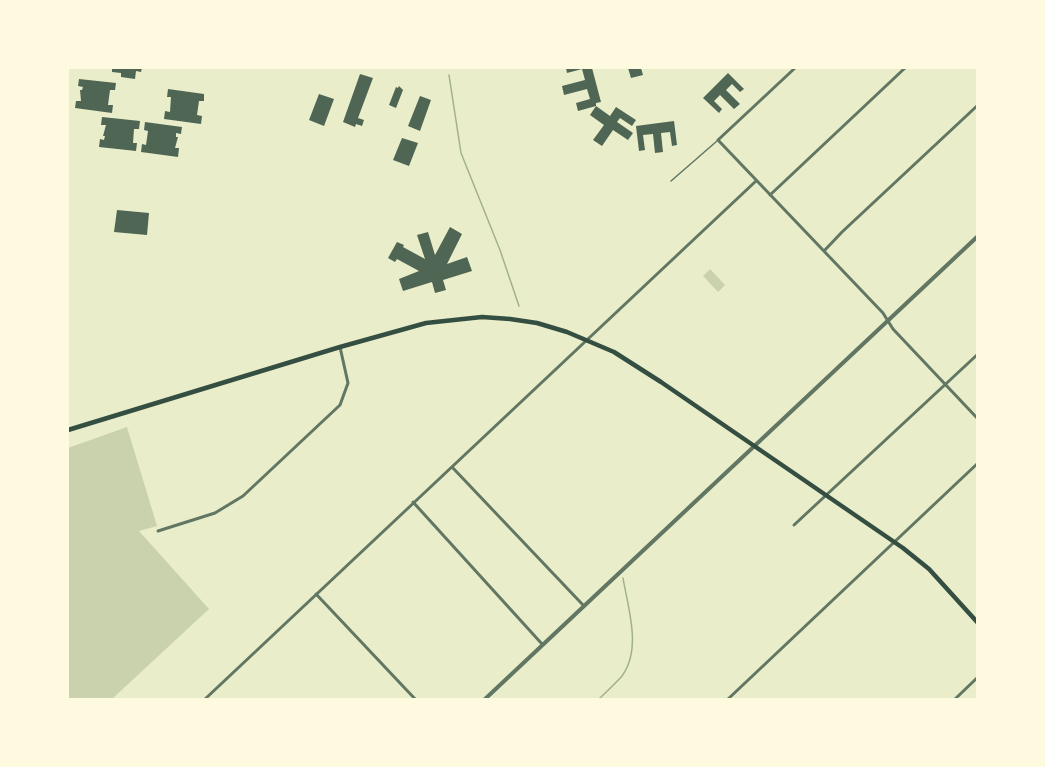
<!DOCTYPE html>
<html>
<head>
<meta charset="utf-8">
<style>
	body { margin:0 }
	#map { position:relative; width:1045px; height:767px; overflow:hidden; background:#e9edc9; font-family:Jost,sans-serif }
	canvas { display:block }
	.frame { position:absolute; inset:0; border:69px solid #fefae0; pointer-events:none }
</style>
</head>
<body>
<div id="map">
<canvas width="1045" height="767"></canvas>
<div class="frame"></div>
</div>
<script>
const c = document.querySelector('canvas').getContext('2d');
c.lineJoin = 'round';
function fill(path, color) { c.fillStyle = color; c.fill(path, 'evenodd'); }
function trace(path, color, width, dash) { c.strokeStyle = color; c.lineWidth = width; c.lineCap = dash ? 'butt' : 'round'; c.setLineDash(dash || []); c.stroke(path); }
const green = new Path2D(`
	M710,269L725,285L718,292L703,276Z
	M127,427L157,526L139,531L209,609L112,699H68V448Z`);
const stream = new Path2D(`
	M449,75L461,153L500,250L519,306
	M598,700C606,692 615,684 622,676C642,649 628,608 623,578`);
const building = new Path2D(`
	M112,68H142L141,72L136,71L135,79L121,77V73L112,72Z
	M566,68H592L601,102L596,103V106L610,116L616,107L636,120L632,126L620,118L617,122L633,133L628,140L613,130L602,146L593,140L604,125L590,115L596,106L578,111L576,103L590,99L587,89L564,95L562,86L585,80L582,69L567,73Z
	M628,68H641L643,75L631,78Z
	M728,73L744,89L740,92L732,84L726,90L740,104L734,109L720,95L714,101L722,109L719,113L703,98Z
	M360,74L373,78L358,118L364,120L362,126L356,124L355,127L343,122Z
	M79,79L116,83L115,90H110L108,105H113L112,113L75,108L76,101H81L80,90H82L83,87L78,86Z
	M399,86L403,90L396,108L389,105L396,87L398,88Z
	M168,89L204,94V101H199L197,115L202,116L201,124L164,119L165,111L170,112L171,97H167Z
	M319,94L334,99L324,126L309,120Z
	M420,96L431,100L420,131L408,126Z
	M102,117L140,121L139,129H134L133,143H137L136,151L99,147L100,139L104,140L105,136H103L106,125H101Z
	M674,121L677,145L672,146L670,132L661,133L663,152L655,153L653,134L643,135L645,150L639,151L636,126Z
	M145,122L182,127L181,134L176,133V137H178L175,148H179L178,157L141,152L142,144L146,145L148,131L144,130Z
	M402,138L418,143L409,166L393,160Z
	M117,210L149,213L147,235L114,232Z
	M450,227L462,234L447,264L467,257L472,271L443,280L446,290L435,293L432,282L403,291L399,279L419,271L397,259L395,262L388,258L397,242L404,245L403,247L425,259L417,235L428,232L435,255Z`);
const service = new Path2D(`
	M671,181L717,141`);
const minor = new Path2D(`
	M795,68L718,140L883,313L893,329L978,419
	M770,195L905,68
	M824,251L842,232L978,105
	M452,467L583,605
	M413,502L542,644
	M794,525L978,354
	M158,531L215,513L243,496L340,405L348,383L340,347
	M316,594L416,700
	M204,700L756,181
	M727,700L978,463
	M954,700L978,677`);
const tertiary = new Path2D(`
	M484,700L978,236`);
const secondary = new Path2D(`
	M68,430L340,347L426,323L482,317L510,319L537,323L567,332L614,352L661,382L903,548L929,569L978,623`);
fill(green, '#cad2ad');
trace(stream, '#a3b18a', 1.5);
fill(building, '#4f6655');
trace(service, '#617663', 1.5);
trace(minor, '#617663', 3);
trace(tertiary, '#617663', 4);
trace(secondary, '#344e41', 4.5);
</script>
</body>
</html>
